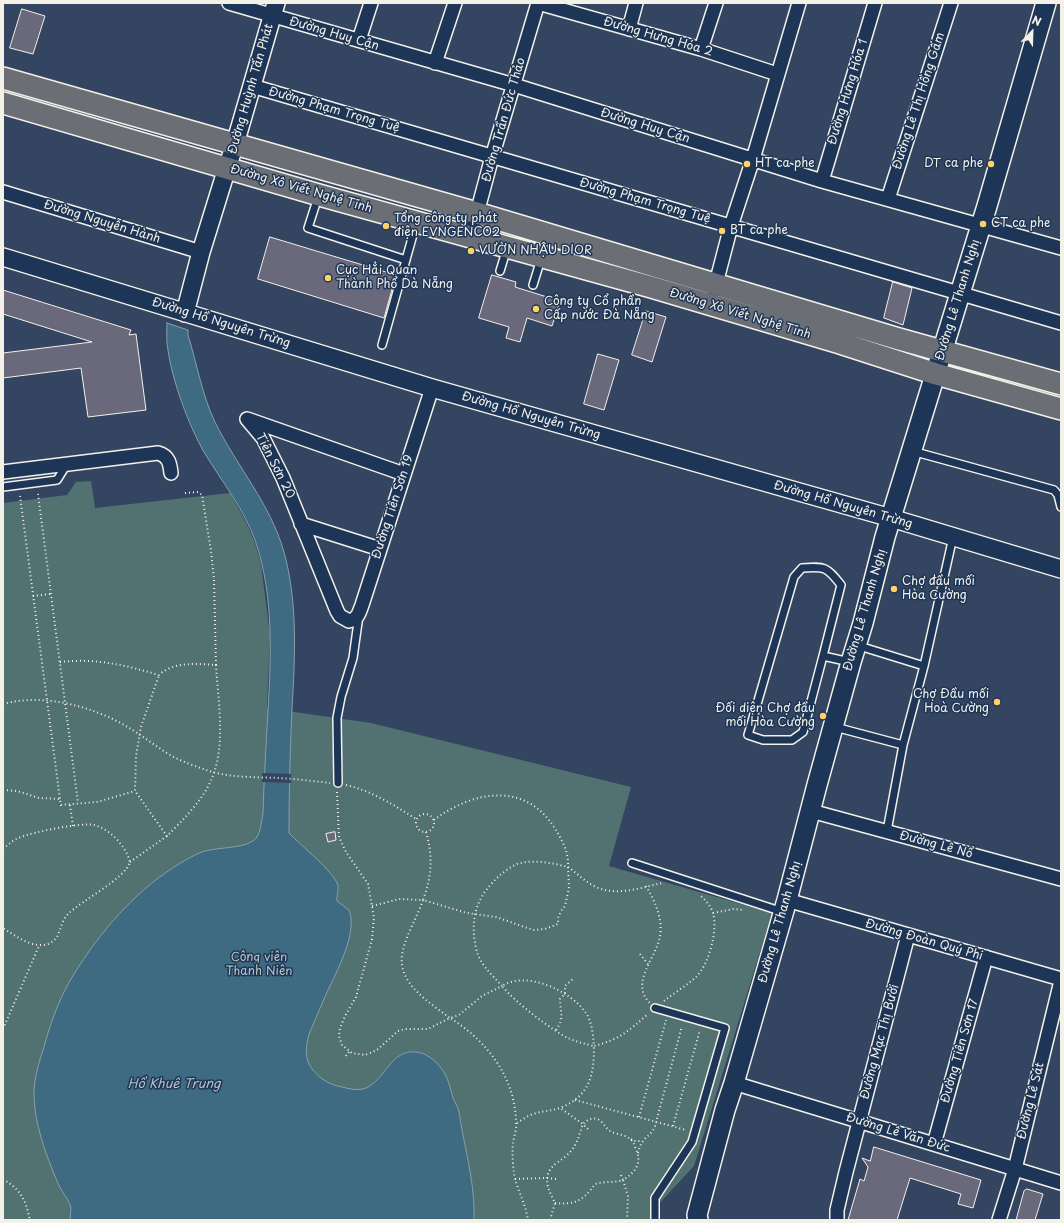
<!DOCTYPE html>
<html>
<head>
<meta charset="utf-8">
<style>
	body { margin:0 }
	#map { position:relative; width:1064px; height:1223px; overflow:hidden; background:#344562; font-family:"Playpen Sans",sans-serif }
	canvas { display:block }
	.frame { position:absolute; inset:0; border:4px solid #f4f1e8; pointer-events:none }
	.north { position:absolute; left:1012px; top:12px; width:40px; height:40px; -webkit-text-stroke:3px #1d3557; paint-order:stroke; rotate:23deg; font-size:11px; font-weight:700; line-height:16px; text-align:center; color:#f4f1e8 }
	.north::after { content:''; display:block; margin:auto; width:14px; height:18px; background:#f4f1e8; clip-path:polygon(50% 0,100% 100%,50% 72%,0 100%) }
</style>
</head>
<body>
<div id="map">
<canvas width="1064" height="1223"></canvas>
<div class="frame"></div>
<div class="north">N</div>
</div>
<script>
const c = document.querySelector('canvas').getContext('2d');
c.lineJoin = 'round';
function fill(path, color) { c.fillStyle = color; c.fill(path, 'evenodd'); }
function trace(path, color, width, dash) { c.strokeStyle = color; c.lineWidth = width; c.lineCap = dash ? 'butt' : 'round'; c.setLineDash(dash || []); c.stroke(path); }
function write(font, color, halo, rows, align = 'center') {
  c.font = font + ' "Playpen Sans",sans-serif'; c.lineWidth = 3; c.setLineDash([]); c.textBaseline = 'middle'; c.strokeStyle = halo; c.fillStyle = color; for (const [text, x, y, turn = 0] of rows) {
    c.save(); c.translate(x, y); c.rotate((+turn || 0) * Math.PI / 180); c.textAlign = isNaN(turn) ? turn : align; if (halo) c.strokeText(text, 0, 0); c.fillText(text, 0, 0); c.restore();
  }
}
const green = new Path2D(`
	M91,481L95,508L230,493L246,522L255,543L261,564L270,635L267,708L371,723L631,787L609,866L772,913L694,1166L655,1208L656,1220H3V503L67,495L76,482Z`);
const water = new Path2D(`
	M167,323L188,330V335C197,364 202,395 215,422C237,467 270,503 284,552C298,603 295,657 292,709C290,750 289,791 289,833C299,844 335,872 338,886C339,891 336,896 337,901L349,910C358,932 337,971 327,992C321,1006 315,1020 309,1034C306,1045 304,1059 312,1069C320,1079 330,1085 342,1087C350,1089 358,1091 366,1088C385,1080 391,1049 416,1052C426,1053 435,1060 441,1068C448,1077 450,1087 453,1098C455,1103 458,1107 459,1112C460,1118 461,1124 462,1130C468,1161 475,1189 474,1220H70C70,1216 71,1212 71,1208C69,1199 60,1190 57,1181C46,1155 34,1123 34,1094C34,1078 39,1062 44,1047C49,1028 56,1008 65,990C72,976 81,963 90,950C119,910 153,876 197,854C213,846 239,850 253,841C261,836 261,822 263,813C264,779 266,745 268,711C271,656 274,597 256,543C245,510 222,482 204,452C189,426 172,380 168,350C166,341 167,332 167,323Z`);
const pier = new Path2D(`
	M262,773L291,774V783L262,782Z`);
const building = new Path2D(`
	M22,9L45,16L33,54L10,48Z
	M270,237L396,275L384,318L258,279Z
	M492,275L516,282L515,287L560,301L552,326L527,318L520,342L506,338L509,327L479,318Z
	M893,282L912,288L903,325L884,318Z
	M3,290L131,330L129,335L136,334L146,410L88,417L81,368L3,378V353L92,342L3,314Z
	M646,311L666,317L652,362L632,355Z
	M598,354L619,360L604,410L584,404Z
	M335,832L336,840L328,842L326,834Z
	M874,1147L981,1180L973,1208L958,1204L961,1194L910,1178L897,1220H848L860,1179L864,1181L868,1167L862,1158L870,1161Z
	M1027,1189L1043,1194L1035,1220H1016L1024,1191Z`);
const path = new Path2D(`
	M185,493L198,492L202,495L211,551L214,579L216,665
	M38,494L78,803
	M20,496L60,799
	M33,596L50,594
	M60,662C96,658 125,665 159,675C174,661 197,664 216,665C218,700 226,745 212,778C204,799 182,821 167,836L135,791L136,756L141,727L159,675
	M3,704C43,693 91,706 126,726C142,735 156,747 172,756C183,762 195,766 206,770C229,778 255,777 279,778C296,779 313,781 330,783
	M346,785C372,791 394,805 416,819
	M3,790L17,791L39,798L60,799L61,805L97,802L135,791
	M337,792L339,837L346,852L368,884L374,918L372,939L356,997L345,1016L340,1028L339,1036L342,1045L352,1053L365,1055L377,1050L398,1031L405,1029H428L450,1018C430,1003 398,984 402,955C405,936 417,918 423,900L399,899L372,906
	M70,805L73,826
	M416 823a9 9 0 1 1 18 0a9 9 0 1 1-18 0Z
	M434,820C473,791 524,781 554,827C562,840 569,852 568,867C577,873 584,881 594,886C615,897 640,888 662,883
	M426,832C433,856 432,876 423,900L467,913L496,917L533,930L545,929L558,924V918L561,911L565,906L569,888L568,867C552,863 533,859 517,864C510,867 504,872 499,876C480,894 472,910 474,936C475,943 476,951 479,957C484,968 494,977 502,986L482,996L459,1015L450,1018C487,1041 515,1077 516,1122C517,1129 514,1136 513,1143C512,1152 513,1171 515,1179C519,1193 526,1206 528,1220
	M3,849C9,844 14,839 21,837C33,832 83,822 94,825C110,829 126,846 130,862C126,878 81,901 68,914C62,920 61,929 57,937C43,956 17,937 3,928
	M130,862L167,836
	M646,886C655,901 663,919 660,936C657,957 629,983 650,1003
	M713,913L734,909L743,910
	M640,954L648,964
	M664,1001C674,993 686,986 696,977C709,964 718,931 713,913C711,906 706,901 701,896
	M3,1029L39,946
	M556,1030C565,1017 560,1013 560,999L565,994V986L574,978
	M346,1056L349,1052
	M575,1100L686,1130
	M639,1117L666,1020
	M517,1123C522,1120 527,1116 533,1114C542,1111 551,1111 560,1108C590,1096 594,1075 594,1046C585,1044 578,1042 570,1039C551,1030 515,1002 502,986C526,970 571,991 586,1013C592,1022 593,1035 594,1046C618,1040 629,1031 648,1014
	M673,1126L700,1030
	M588,1129L583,1124C587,1120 592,1117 597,1119C603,1121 605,1128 610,1131C617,1135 625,1134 630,1139C633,1141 634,1144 635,1147C643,1162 636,1172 623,1180L620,1173
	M631,1139L634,1141H642
	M638,1153C642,1135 650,1139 655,1126L682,1026
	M3,1179C22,1191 25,1199 30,1220
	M515,1179L546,1178L557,1179
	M555,1203C575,1205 583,1201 595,1184C605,1181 614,1183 623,1180L628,1196L627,1220
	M550,1220L555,1203C547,1187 541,1174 558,1162C562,1159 567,1156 570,1152C578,1144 579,1134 583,1124L560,1108`);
const service = new Path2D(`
	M318,197L308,228L406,260
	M500,271L507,248
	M533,285L541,259
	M382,345L416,224
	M912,451L1054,490L1058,495L1061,507
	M3,487L57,480L67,464
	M823,656L803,732L792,740H763L748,735L794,577L802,568C825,566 827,567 841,585L823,656L850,662
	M924,666L953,537
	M835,727L903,745L924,666L856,645
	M338,783L337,718L341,697L353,658L359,615
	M887,831L903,745
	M632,863L783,912
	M655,1008L725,1028L692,1142L655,1198V1220`);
const minor = new Path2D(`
	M229,3L514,85L822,181L1061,248
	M538,3L701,49L777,74
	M629,29L636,3
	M359,40L371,3
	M701,49L716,3
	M435,63L455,3
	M252,86L1061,323
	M822,181L875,3
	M3,192L201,252
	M888,199L951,3
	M469,237L477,213L492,157L538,3
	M714,291L731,226L753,159L799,3
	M3,472L158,453C169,456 170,464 171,473
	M404,474L247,419L263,438L283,478L337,611L340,616L349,621C358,619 359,613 362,605L432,388
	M301,524L380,549
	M811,811L1061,879
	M787,900L1061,979
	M734,1083L1061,1183
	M934,1144L986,957
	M837,1220V1210L846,1172L908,935
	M999,1220L1015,1169L1061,981`);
const tertiary = new Path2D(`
	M3,257L432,388L891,518L1061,569
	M185,313L201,252L227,168L235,144L276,3`);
const secondary = new Path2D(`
	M698,1220L697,1215L725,1110L734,1083L787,900L817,785L851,662L863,623L885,537L987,206L1046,3`);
const primary = new Path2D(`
	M3,78L477,213L899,339L1061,384
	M3,103L319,195L651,287L840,343L936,374L1061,409`);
const markers = [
	[747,164,4,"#ffd166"],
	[991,164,4,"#ffd166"],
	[983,224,4,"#ffd166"],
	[386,226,4,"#ffd166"],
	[722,231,4,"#ffd166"],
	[471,251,4,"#ffd166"],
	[328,278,4,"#ffd166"],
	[536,309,4,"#ffd166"],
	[894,589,4,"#ffd166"],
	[997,702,4,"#ffd166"],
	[823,716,4,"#ffd166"]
];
const streetNames = [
	["Đường Huy Cận",334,34,16],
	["Đường Hưng Hóa 2",658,37,16],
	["Đường Huỳnh Tấn Phát",251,89,-74],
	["Đường Hưng Hóa 1",848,92,-73],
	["Đường Lê Thị Hồng Gấm",919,101,-72],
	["Đường Phạm Trọng Tuệ",334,110,16],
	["Đường Trần Đức Thảo",504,120,-74],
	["Đường Huy Cận",645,126,17],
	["Đường Xô Viết Nghệ Tĩnh",301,189,16],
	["Đường Phạm Trọng Tuệ",645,201,16],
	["Đường Nguyễn Hành",102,222,17],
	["Đường Lê Thanh Nghị",958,300,-73],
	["Đường Xô Viết Nghệ Tĩnh",740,314,17],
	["Đường Hồ Nguyên Trừng",221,323,17],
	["Đường Hồ Nguyên Trừng",531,416,16],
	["Tiên Sơn 20",275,466,63],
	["Đường Hồ Nguyên Trừng",843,505,16],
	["Đường Tiên Sơn 19",393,507,-72],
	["Đường Lê Thanh Nghị",865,610,-74],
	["Đường Lê Nổ",936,845,15],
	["Đường Lê Thanh Nghị",780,922,-74],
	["Đường Đoàn Quý Phi",924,940,16],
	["Đường Mạc Thị Bưởi",880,1042,-75],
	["Đường Tiên Sơn 17",960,1051,-74],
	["Đường Lê Sát",1031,1101,-76],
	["Đường Lê Văn Đức",898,1133,17]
];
const poiNames = [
	["HT ca phe",755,164],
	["DT ca phe",983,164,"right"],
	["Tổng công ty phát",394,219],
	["điện EVNGENCO2",394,233],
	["CT ca phe",991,224],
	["BT ca phe",730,231],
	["VƯỜN NHẬU DIOR",479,251],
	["Cục Hẳi Quan",336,271],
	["Thành Phổ Dà Nẵng",336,285],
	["Công ty Cổ phần",544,302],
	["Cấp nước Đà Nẵng",544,316],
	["Chợ đầu mối",902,582],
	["Hòa Cường",902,596],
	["Chợ Đầu mối",989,695,"right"],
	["Hoà Cường",989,709,"right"],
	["Đối diện Chợ đầu",815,709,"right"],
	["mối Hòa Cường",815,723,"right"]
];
const parkNames = [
	["Công viên",259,958],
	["Thanh Niên",259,972]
];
const waterNames = [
	["Hồ Khuê Trung",174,1084]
];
fill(green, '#517271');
fill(water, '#3e6a82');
trace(water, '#87a0ab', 1);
fill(pier, '#344562');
fill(building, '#6a697b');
trace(building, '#f4f1e8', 1);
trace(service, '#f4f1e8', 10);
trace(minor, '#f4f1e8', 16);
trace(tertiary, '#f4f1e8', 20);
trace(secondary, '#f4f1e8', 22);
trace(primary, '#f4f1e8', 24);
trace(path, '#f4f1e8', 2, [1, 3]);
trace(service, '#1d3557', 7);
trace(minor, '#1d3557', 13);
trace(tertiary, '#1d3557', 17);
trace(secondary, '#1d3557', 19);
trace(primary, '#6b6f75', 21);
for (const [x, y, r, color] of markers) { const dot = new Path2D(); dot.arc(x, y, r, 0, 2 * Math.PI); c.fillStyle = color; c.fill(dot); trace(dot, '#1d3557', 1.5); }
write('12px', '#f4f1e8', '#1d3557', streetNames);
write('12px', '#f4f1e8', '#1d3557', poiNames, 'left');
write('12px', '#bbc5be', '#1d3557', parkNames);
write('italic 13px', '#b4c2c4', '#1d3557', waterNames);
</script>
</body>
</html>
